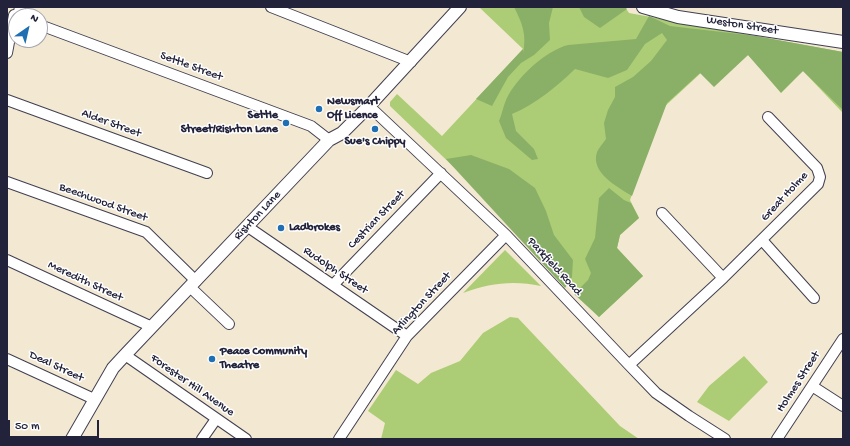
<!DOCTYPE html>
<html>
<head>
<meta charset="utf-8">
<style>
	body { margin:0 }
	#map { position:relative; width:850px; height:446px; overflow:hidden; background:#f3e8d1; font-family:"Gochi Hand",sans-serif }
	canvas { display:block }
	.frame { position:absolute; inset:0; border:8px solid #22223b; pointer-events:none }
	.north { position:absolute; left:8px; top:8px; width:40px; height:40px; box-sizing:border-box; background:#fff; border:1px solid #a7a7b1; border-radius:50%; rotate:34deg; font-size:11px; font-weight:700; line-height:16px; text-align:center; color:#22223b }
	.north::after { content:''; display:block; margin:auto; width:14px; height:18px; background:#1f6fb2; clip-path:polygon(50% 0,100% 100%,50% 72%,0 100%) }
	.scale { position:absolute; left:8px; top:420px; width:91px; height:18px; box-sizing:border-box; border:2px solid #22223b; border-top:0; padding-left:5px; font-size:12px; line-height:14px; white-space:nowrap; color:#22223b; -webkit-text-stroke:3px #fff; paint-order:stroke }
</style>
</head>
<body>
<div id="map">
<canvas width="850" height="446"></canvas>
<div class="frame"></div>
<div class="north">N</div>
<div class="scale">50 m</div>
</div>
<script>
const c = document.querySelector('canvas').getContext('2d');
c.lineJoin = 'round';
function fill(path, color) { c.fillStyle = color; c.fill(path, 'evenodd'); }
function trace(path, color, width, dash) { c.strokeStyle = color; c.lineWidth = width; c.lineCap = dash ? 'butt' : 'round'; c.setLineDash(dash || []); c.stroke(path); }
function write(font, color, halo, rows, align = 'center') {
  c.font = font + ' "Gochi Hand",sans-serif'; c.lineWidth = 3; c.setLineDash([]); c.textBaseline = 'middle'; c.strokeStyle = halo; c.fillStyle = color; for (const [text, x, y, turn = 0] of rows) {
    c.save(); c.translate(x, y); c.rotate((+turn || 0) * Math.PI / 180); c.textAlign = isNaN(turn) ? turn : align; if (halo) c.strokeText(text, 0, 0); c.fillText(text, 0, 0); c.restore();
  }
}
const green = new Path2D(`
	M481,7H625L629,13L843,52V110L842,112L803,71L780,90L748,55L715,85L702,72L663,108L630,200L639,218L620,235L617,248L643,276L599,317L508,219L390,106V102L397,94L442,136L523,49L480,8Z
	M505,250L541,286C514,280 489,283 463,293Z
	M510,317L518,318L620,426L639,439H381L385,423L368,411L396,370L418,384L431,373L460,361L483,333Z
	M744,356L768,382L729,421L697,402L709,386Z`);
const forest = new Path2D(`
	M514,7H553L549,23L550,40L534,55L521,63L508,77L492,106L476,99L523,49V53C527,34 522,23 514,7Z
	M579,7H625L627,9L600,28L584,17Z
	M649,16L670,26L756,36L843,52V110L803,71L781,93L748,55L714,87L700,73L667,103L632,196C618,187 590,173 597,152C599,148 603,143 606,139L604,123L608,110L615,97V87L633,77L651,61L667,40L662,33L645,44L627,70L608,78L575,69C556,87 536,104 512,114L516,131L534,149L538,159L532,160L506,138L499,121C502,114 503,107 506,100C516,78 545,51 568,45L636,39Z
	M471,155L509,169L535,188L546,211L554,235L573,260L572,277L565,288L446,159Z
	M609,188L624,200L631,203L639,218L620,235L617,248L643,276L599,317L574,294L588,280L591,273L585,259L595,238L599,198Z`);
const minor = new Path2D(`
	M271,7L411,62
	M18,16L20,7
	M40,25L311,126L329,140
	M7,53L14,15
	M7,100L207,173
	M369,106L506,235L629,365L656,393L689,416L725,439
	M7,182L146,232L196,281
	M662,213L723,278
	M248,227L407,336
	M762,240L814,298
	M7,260L152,327
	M333,285L441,173
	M190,287L229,324
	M125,355L246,439
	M7,359L94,399
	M629,365L723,278L818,184L820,177L817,168L768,117
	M812,386L843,406
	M202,439L216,419
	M339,439L407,336L506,235
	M777,439L843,339`);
const tertiary = new Path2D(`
	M643,7L678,17L843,42
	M72,439L113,368L125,355L329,140L342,133L369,106L460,7`);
const markers = [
	[319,109,4,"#1f6fb2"],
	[286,123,4,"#1f6fb2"],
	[375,129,4,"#1f6fb2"],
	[281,228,4,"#1f6fb2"],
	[212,359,4,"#1f6fb2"]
];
const streetNames = [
	["Weston Street",742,26,9],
	["Settle Street",191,67,20],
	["Alder Street",111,124,20],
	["Great Holme",785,197,-47],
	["Beechwood Street",103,203,20],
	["Rishton Lane",258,216,-47],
	["Cestrian Street",377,220,-46],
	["Parkfield Road",554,267,47],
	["Rudolph Street",335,271,34],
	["Meredith Street",85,282,25],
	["Arlington Street",422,304,-47],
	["Deal Street",56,367,25],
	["Holmes Street",799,382,-57],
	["Forester Hill Avenue",192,386,35]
];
const poiNames = [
	["Newsmart",327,102],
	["Off Licence",327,116],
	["Settle",278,116,"right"],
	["Street/Rishton Lane",278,130,"right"],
	["Sue's Chippy",375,142,"center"],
	["Ladbrokes",289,228],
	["Peace Community",220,352],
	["Theatre",220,366]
];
fill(green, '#accd75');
fill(forest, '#89b066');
trace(minor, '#414052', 12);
trace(tertiary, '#414052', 14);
trace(minor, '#fff', 10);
trace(tertiary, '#fff', 12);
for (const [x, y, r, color] of markers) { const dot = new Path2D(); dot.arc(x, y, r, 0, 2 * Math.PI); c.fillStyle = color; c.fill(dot); trace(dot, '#fff', 1.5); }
write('12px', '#22223b', '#fff', streetNames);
write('bold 12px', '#22223b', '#fff', poiNames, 'left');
</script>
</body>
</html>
